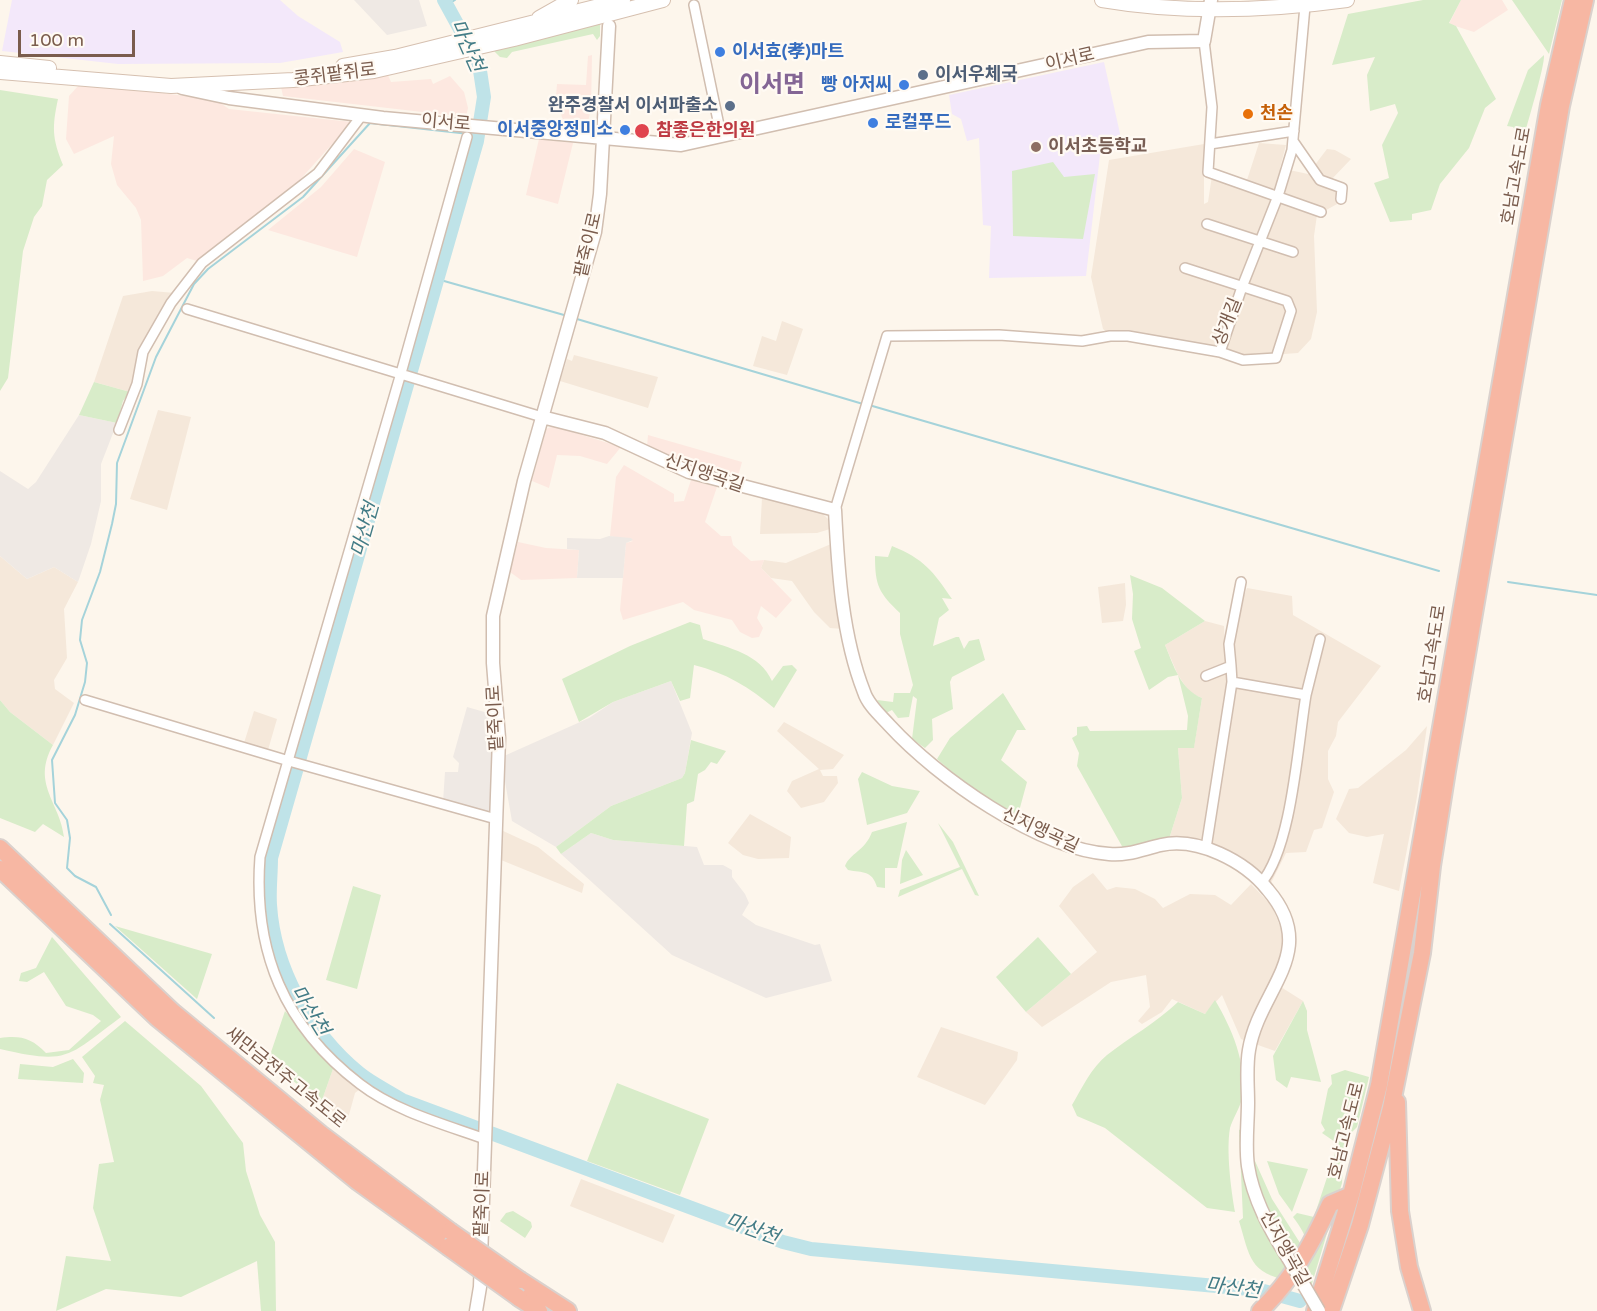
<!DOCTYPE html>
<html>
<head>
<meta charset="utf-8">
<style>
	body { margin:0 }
	#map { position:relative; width:1597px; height:1311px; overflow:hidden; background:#fdf6ec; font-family:"Varela Round",sans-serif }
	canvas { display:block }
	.scale { position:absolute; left:18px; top:30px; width:117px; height:27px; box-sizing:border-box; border:3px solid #7a5c4d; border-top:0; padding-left:8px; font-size:18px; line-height:21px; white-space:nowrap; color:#7a5c4d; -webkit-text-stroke:4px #fffaf3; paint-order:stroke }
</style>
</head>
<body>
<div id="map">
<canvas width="1597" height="1311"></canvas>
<div class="scale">100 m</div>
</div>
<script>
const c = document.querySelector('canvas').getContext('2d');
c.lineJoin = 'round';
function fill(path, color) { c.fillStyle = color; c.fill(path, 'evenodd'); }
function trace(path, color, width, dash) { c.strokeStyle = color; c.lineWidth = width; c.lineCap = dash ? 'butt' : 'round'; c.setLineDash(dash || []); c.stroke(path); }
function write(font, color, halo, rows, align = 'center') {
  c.font = font + ' "Varela Round","Noto Sans KR",sans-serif'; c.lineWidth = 4.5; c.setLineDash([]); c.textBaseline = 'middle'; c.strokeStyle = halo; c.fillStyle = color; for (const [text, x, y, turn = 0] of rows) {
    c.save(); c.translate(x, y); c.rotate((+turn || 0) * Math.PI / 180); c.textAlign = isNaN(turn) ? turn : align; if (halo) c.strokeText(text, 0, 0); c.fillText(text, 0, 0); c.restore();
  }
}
const residential = new Path2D(`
	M1259,143L1286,145L1280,168L1308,174L1327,149L1335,150L1351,159L1330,181L1339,190V203L1317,215L1314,236L1317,312L1311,339L1298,353L1242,357L1125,330L1107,332L1103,329L1091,277L1109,160L1204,144V204L1208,202L1213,169L1247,180Z
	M152,291L175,293L137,367L130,392L94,382L123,296Z
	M782,321L803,329L787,375L753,366L762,336L776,341Z
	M574,355L658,377L648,408L560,381L567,359L572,361Z
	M158,410L191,417L167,510L130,499Z
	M762,498L820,511L828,519L830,529L817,533L760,534Z
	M831,544L832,564L843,629L830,628L814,612L792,581L771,578L761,568L764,560L786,563Z
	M0,556L27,579L54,567L78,582L64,609L67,658L54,680L55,689L74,703L53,745L10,712L0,700Z
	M1125,583L1126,605L1123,621L1102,623L1098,587Z
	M1247,588L1292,596L1293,615L1381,666L1338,722L1336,736L1328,751V779L1334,792L1322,828L1314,830L1306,852L1286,853L1271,883L1244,859L1216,845L1169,839L1182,798L1178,748L1194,747L1202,698L1190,693L1178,675L1165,645L1205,621L1224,626L1226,675L1236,677L1234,646L1237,614Z
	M254,711L277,719L268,750L244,743Z
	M784,722L844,755L833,769L820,770L823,776H837L838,783L824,802L801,808L787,791L792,781L819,769L777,731Z
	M1427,726L1417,797L1399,891L1373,883L1384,834L1367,837L1349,833L1336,819L1349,789L1358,788L1406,750Z
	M750,814L791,837L789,858L758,859L743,855L728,843Z
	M501,830L538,847L584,884L582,893L501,860Z
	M1093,873L1107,890L1116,887L1135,889L1155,899L1163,908L1190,894L1215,895L1231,905L1251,884L1272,906L1285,939L1273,982L1303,1001L1275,1051L1241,1039L1222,995L1205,1014L1172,999L1162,1012L1142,1024L1138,1021L1150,1007L1146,975L1111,982L1042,1027L1026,1012L1097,952L1059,906L1073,887Z
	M941,1027L1018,1052L1017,1060L985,1105L917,1077Z
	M334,1066L360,1089L355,1093L347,1122L321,1103Z
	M581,1179L675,1215L663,1243L570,1206Z`);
const commercial = new Path2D(`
	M1461,0H1502L1508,10L1474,32L1449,24Z
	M592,55L591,110L587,125L563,121L556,96L557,84L586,85L588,56Z
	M387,73L391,82L431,79L433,84L450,76L464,92L468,108L466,117L283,96L281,87Z
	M78,86L139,90L216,100L229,109L352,122L297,183L197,261L187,258L163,276L143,281L141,220L136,208L117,185L111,164L114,136L74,154L66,139L69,96Z
	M539,139L573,143L558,204L526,195Z
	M354,149L385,162L357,257L268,230L321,187Z
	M553,426L621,447L607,464L580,456L557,455L549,488L532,481L546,429Z
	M648,435L742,462L737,480L698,469L647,447Z
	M624,465L674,494V502L684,501L691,480L717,487L705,522L721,536H731L733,545L751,561L764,560L761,568L792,600L776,618L761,606L757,618L763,628L759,637L752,638L740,632L732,620L694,610L683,602L623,620L620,610L626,543L633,541L610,536L616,477Z
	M518,542L546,548L579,550L577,578L521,580L510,572Z`);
const industrial = new Path2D(`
	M354,0H419L427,26L387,35Z
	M79,415L117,423L101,464V501L91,544L78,582L54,567L27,579L0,556V471L28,489L36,482Z
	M609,536L631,538L633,540L626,543L623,578H577L579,550L567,549V538L600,539Z
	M671,681L692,733L685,773L682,778L611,806L556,847L512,821L504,776V756L589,718L613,702Z
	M467,707L488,713L493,723L491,812L483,813L443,802L445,772H458L459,763L453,757Z
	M591,833L613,840L697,847L704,865H723L732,870V877L745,894L749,903L742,915L756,925L815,945L820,944L832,981L766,998L672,955L561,854Z`);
const education = new Path2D(`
	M12,0H280L298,16L340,42L343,52L280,63L118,64L2,51Z
	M1104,62L1123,147L1100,155L1086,276L989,278L991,226L983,225L979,138L967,141L961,119L952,114L949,95Z`);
const green = new Path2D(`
	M1423,0H1461L1449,23L1456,26L1496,99L1485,108L1469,148L1440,184L1431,210L1412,214V220L1390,222L1374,183L1389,178L1382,145L1398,113L1395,104L1370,111L1367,75L1375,57L1332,65L1348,14Z
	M1512,0H1562L1549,54Z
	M600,24V36L597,40L593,34L512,52L507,58L500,57L494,51Z
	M1544,55C1545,66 1527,124 1523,140L1513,127L1507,126L1528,70Z
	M0,90L58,99C52,127 52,138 63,165L47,180L42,206L34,217L23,251L8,378L0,391Z
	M1053,162L1064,177L1095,174L1083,239L1013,236L1012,171Z
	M94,382L130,392L123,401L117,423L79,415Z
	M892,546C924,559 933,571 952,599L942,598L949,610L939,618L933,646L956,637H959L964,649L969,641L979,639L985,660L952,677L950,682L953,709L932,719L933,740L925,748L912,739L917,699L913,696L909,717L898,718L892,710L886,713L877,700L893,702L894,693H910L913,685L900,634V613C879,593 875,586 875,556L888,557Z
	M1130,575L1162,588L1205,621L1165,645C1174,666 1180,689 1202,698L1194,748H1178L1182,798L1169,839L1123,848L1077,766L1079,753L1072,738L1077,735V727L1087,726L1090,731L1187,730L1188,716L1178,675L1168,677L1149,690L1134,651L1141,648L1132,619L1133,594Z
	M690,622L700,625L703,639C729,648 760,654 772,681L783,666L792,665L797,670L774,708C749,687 726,673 694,665L690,698L680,701L671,681L613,702L579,722L562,679L630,646Z
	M1003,693L1026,730H1017L1001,760L1027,782L1018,815L971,789L937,759L950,738Z
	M0,700L10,712L53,745C31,784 60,802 64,837L43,824L35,832L0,818Z
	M691,740L726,751L717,764L711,762L705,770L698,774L694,801L687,804L684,846L613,840L591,833L561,854L556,847L611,806L682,778L685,773Z
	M862,772L892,786L920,791L907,813L867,825L858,779Z
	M907,822L897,868H885V888L877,887C872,870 863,873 848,870L845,866C850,853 865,851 872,832Z
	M938,823L953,842L979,896L975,895L962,869L898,897L900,890L960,867Z
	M906,850L923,875L900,884L902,860Z
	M353,886L381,895L357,989L326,980Z
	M115,926L212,954L197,999Z
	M52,937L121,1017C67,1057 69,1065 0,1049V1038C20,1035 32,1038 46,1053L69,1050L101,1021L93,1015L66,1006L44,972L27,982L19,981L21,973L36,968Z
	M1038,937L1071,974L1026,1012L996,977Z
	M1215,1000C1232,1029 1247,1063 1242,1098C1240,1108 1233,1118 1230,1128C1226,1151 1231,1189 1235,1212L1207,1208L1105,1128L1077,1116L1072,1105C1082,1088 1091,1068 1107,1055C1130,1037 1156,1023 1178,1002L1205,1014Z
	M1303,1001L1307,1011V1030L1321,1082L1291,1077L1287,1088L1276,1080L1273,1056Z
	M285,1011L334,1066L321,1103L268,1061Z
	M125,1021L201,1086L243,1143L246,1171L260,1215L275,1242L276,1311H261L257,1261L181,1297L106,1289L56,1311L66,1256L111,1261L93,1208L99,1164L114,1162L100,1100L104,1085L93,1083L95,1076L82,1057Z
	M73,1059L84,1073L83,1083L18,1079L20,1064L53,1067Z
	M1345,1070L1369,1077L1357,1127L1351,1133L1344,1150L1342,1183L1311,1287L1303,1272C1309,1245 1310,1240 1293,1217L1297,1213L1314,1217L1338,1144L1322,1133L1325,1130L1321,1123L1328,1089L1332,1084L1331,1075Z
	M617,1083L709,1119L680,1195L587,1161Z
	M1243,1128C1244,1153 1244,1179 1252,1203C1261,1230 1278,1254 1292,1278L1290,1281C1249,1273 1250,1257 1239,1221L1243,1218L1239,1130Z
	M1255,1161L1272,1199L1302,1246L1293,1257C1277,1230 1251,1195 1255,1161Z
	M1267,1161L1308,1169L1292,1212L1279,1194Z
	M513,1211L531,1222L532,1227L525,1238L500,1221L506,1213Z`);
const stream = new Path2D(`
	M447,5L455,0
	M437,279L564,315
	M577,319L863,404
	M869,405L1439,571
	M1508,582L1597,595
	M111,915L96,887L75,876L67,868L70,838L67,820L55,803L52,760L75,715L85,682L87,663L80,640L82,620L100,572L112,524L116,504L117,463L156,357L194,284L208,269L303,197L370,123L478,135
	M110,924L214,1018`);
const river = new Path2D(`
	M444,0L479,64L484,97L477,141L271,858C271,874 269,890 270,905C274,968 310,1033 359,1073C371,1083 388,1091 402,1100L783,1242L811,1249L1260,1290L1300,1301`);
const minor = new Path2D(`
	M694,5L721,135
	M1204,41L1212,107L1208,172L1321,212
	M467,137L401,373L260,857C253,951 284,1026 360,1084C395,1111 443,1124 485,1139
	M1293,141L1320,180L1342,188L1341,199
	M1210,144L1294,131
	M1207,224L1293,252
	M187,309L542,417
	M1220,352L1242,287L1278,196L1292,150L1305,6
	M119,430L137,384L143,352L171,303L202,263L318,173L362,115
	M835,510L887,336L999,335L1082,341L1110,336H1128L1220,352L1243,360L1276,358L1291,311L1287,301L1185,268
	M1231,666L1229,644L1241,582
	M1206,676L1231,666L1232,682L1206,848
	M1232,682L1306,695C1298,742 1292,848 1261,883
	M1306,695L1320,639
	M85,700L289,761L496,819`);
const tertiary = new Path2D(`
	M182,88L229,98L383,118L681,145L1148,42L1204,41L1211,0
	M542,417L605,433L689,472L835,510C838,570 842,636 864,692C868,705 881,716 890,726C937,777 1038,849 1109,854C1127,856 1143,849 1161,845C1198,837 1245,861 1268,890C1321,952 1259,989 1249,1050C1246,1067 1248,1086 1248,1103C1248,1123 1245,1146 1248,1166C1253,1199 1270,1230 1288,1258
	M476,1311L480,1287L499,738L493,663V616L524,481L595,232L600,194L609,26`);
const secondary = new Path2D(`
	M1102,0C1184,14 1266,11 1347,0
	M539,18L571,0
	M0,63L49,68
	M343,66L395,57L623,0
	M0,72L171,86L293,80L374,71L514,39L663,0`);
const motorway = new Path2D(`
	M0,848L173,1012L321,1134L450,1231
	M0,869L157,1018L358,1182L448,1247
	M1397,1102L1400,1211L1409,1267L1422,1311
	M520,1280L568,1311
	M519,1298L539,1311
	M1260,1311C1292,1280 1312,1244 1330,1204L1351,1195
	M1315,1311L1351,1195L1379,1085L1549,105L1573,0
	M1331,1311L1360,1225L1391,1108L1422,953L1432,866L1447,771L1561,106L1585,0`);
const tertiaryBridge = new Path2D(`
	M1288,1258L1319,1311`);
const motorwayBridge = new Path2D(`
	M450,1231L520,1280
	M448,1247L519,1298`);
const markers = [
	[720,52,6,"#3f7fe0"],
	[923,75,6,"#5c6f8a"],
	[904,85,6,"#3f7fe0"],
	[730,106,6,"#5c6f8a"],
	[1248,114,6,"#e8710a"],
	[873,123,6,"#3f7fe0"],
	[625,130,6,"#3f7fe0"],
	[642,131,8,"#e0444e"],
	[1036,147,6,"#8d6e63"]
];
const shopNames = [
	["이서효(孝)마트",732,52],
	["빵 아저씨",892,85,"right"],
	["로컬푸드",885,123],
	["이서중앙정미소",613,130,"right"]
];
const streetNames = [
	["이서로",1070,60,-13],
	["콩쥐팥쥐로",335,75,-7],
	["이서로",446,123,5],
	["호남고속도로",1517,176,-80],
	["팥죽이로",589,245,-77],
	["상개길",1228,322,-68],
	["신지앵곡길",704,474,19],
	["호남고속도로",1433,654,-81],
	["팥죽이로",496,718,-93],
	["신지앵곡길",1040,831,25],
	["새만금전주고속도로",285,1078,39],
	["호남고속도로",1347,1131,-76],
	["팥죽이로",483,1204,-88],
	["신지앵곡길",1284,1249,61]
];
const serviceNames = [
	["이서우체국",935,75],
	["완주경찰서 이서파출소",718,106,"right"]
];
const foodNames = [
	["천손",1260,114]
];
const healthNames = [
	["참좋은한의원",656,131]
];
const educationNames = [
	["이서초등학교",1048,147]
];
const waterNames = [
	["마산천",466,46,66],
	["마산천",366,530,-74],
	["마산천",309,1011,58],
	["마산천",752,1230,20],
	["마산천",1233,1289,7]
];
const districtNames = [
	["이서면",772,86]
];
fill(residential, '#f5e8da');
fill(commercial, '#fde8e0');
fill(industrial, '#efe9e4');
fill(education, '#f3e8fa');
fill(green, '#d8ecc9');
trace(stream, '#a5d3da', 2);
trace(river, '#bfe3e8', 14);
trace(minor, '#d1beb0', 12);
trace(tertiary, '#d1beb0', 15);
trace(secondary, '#d6c0b0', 16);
trace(motorway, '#dad1cd', 20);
trace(minor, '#fff', 9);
trace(tertiary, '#fff', 12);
trace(secondary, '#fff', 14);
trace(motorway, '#f7b7a3', 16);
trace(tertiaryBridge, '#d1beb0', 15, []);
trace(motorwayBridge, '#dad1cd', 20, []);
trace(tertiaryBridge, '#fff', 12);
trace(motorwayBridge, '#f7b7a3', 16);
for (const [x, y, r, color] of markers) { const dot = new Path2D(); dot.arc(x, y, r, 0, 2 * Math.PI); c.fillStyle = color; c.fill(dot); trace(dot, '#fffaf3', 2); }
write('bold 18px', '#366cbe', '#fffaf3', shopNames, 'left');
write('18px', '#7a5c4d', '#fffaf3', streetNames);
write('bold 18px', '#4e5e75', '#fffaf3', serviceNames, 'left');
write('bold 18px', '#c56008', '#fffaf3', foodNames, 'left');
write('bold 18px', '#be3a42', '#fffaf3', healthNames, 'left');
write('bold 18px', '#785e54', '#fffaf3', educationNames, 'left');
write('italic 20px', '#437c86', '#fffaf3', waterNames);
write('bold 24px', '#846695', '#fffaf3', districtNames);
</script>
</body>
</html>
